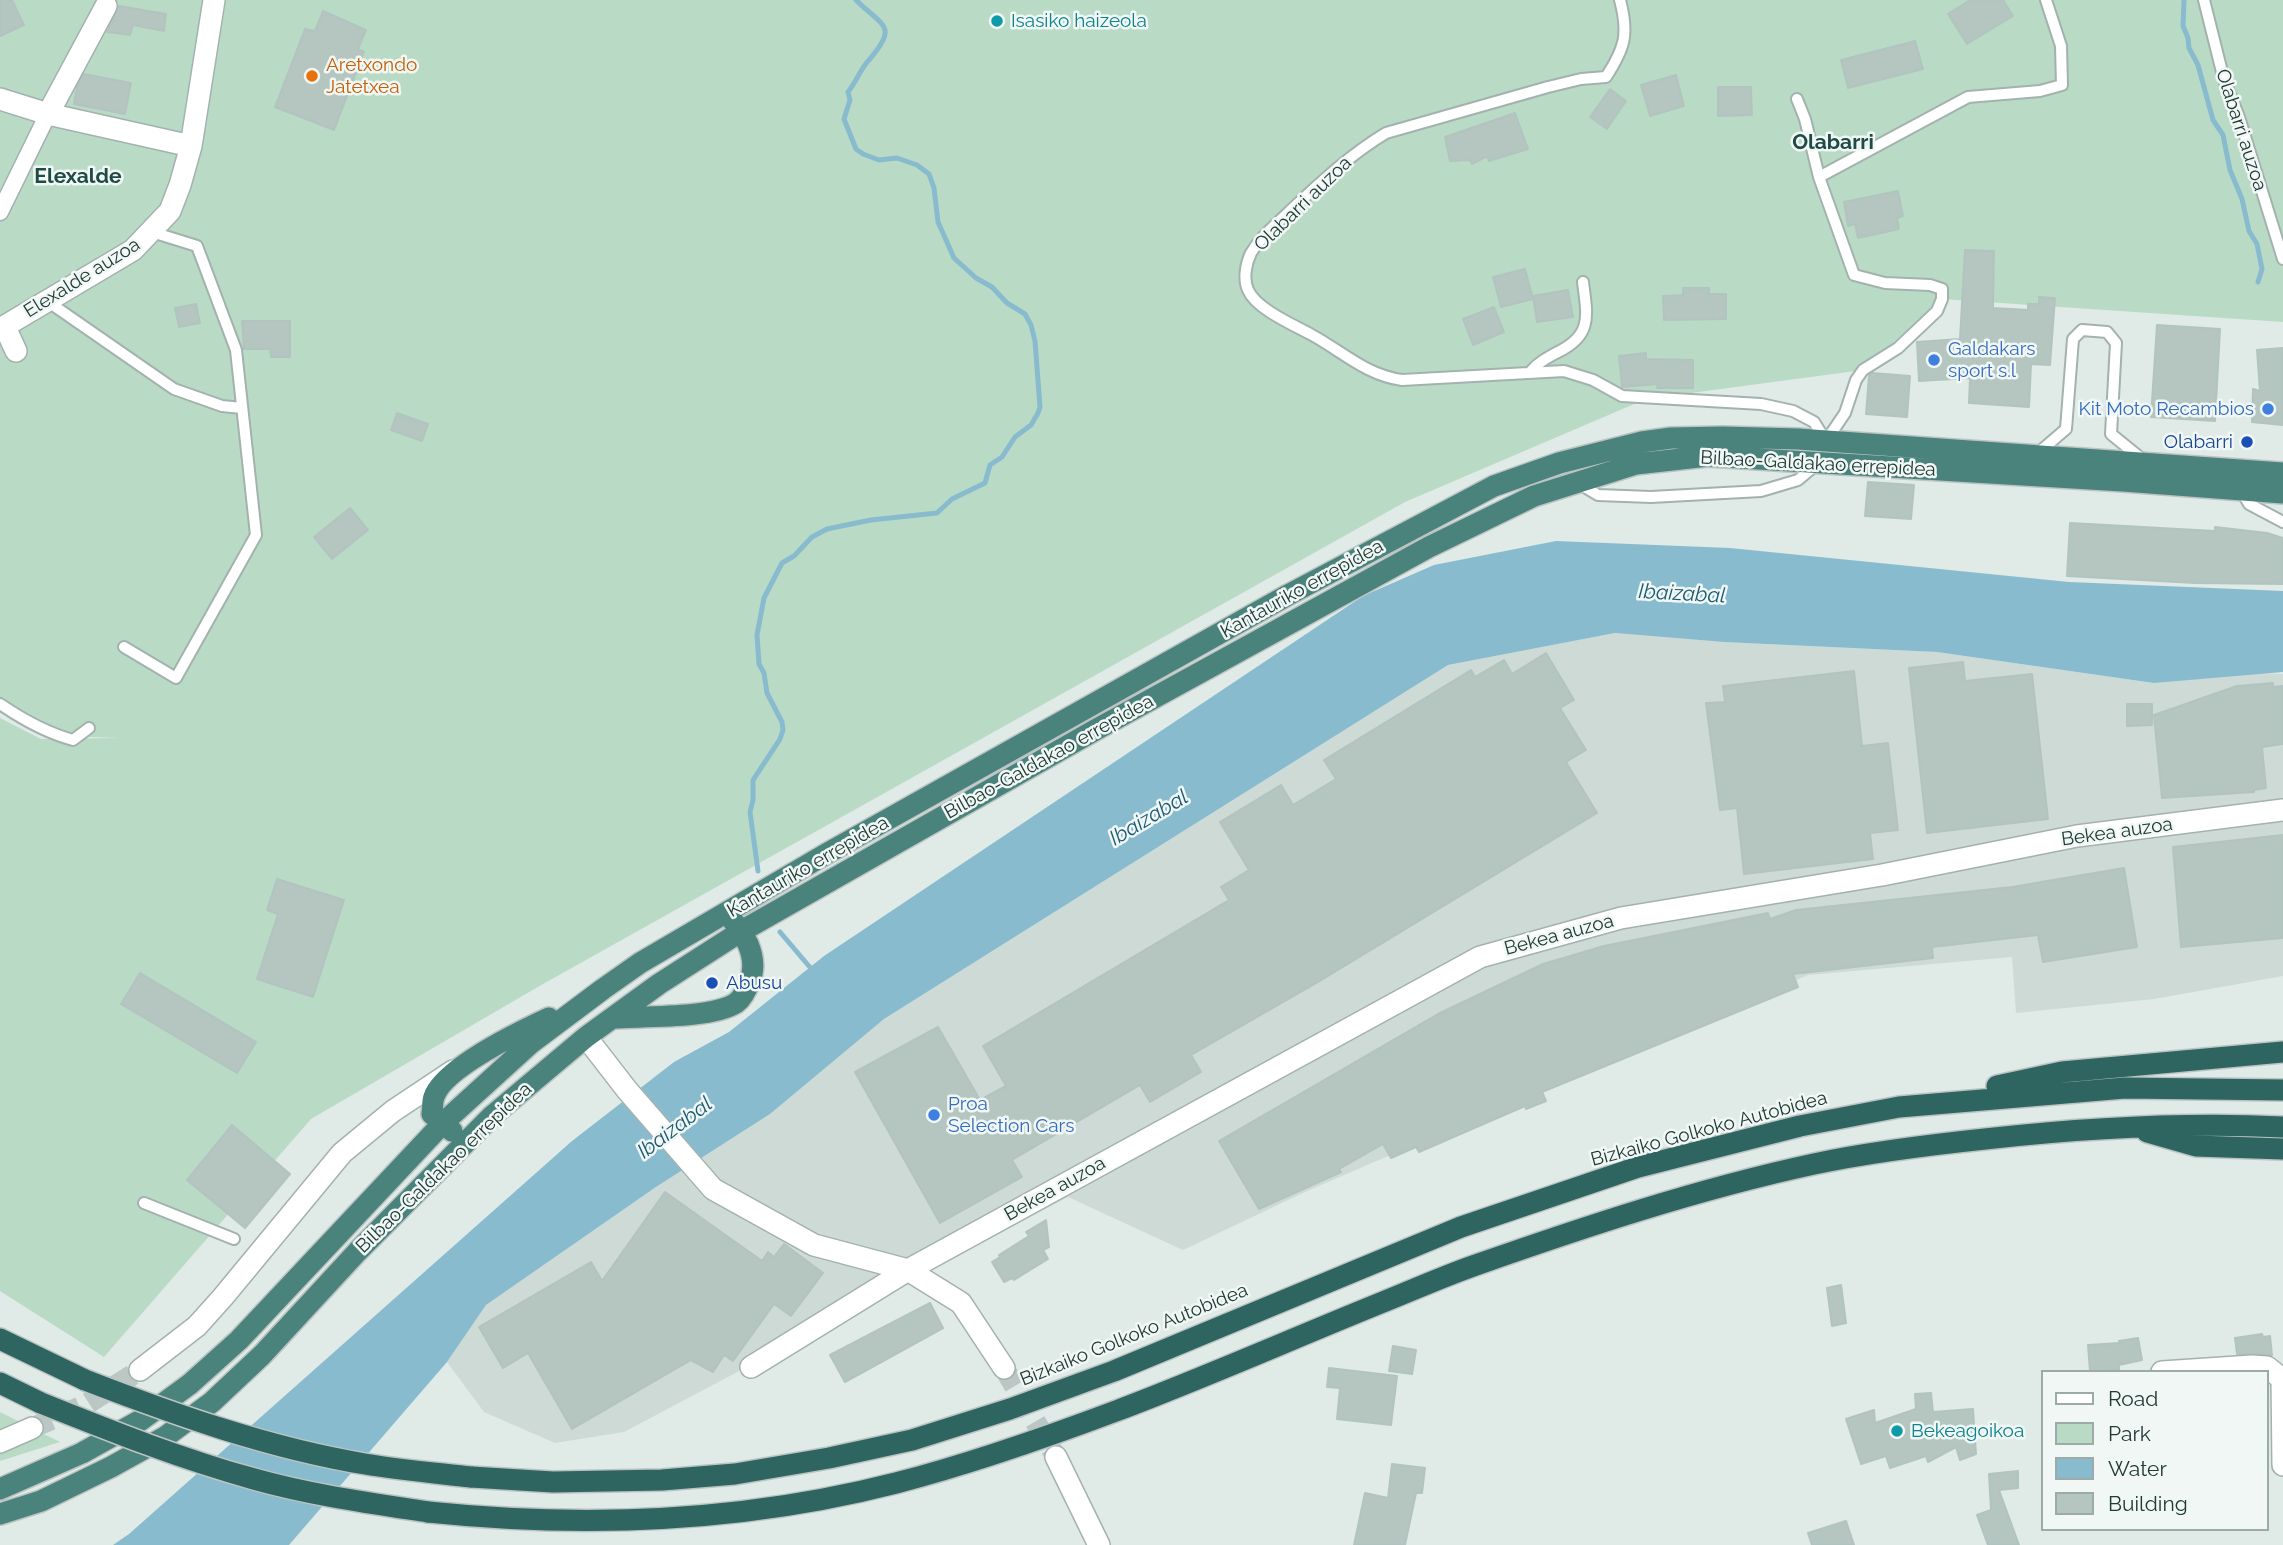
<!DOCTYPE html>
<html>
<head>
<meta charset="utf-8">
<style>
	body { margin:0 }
	#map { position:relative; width:2283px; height:1545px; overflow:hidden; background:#e0eae7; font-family:Raleway,sans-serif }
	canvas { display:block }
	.legend { position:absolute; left:2041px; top:1370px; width:228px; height:161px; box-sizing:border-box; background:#f0f7f4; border:2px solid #9daba8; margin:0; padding:9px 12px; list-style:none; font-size:21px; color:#213a36 }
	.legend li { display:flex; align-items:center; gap:14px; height:35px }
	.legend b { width:35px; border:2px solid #9daba8 }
</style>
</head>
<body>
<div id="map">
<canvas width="2283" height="1545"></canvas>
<ul class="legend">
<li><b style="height:9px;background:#fff"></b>Road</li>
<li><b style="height:19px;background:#b9dbc6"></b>Park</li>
<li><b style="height:19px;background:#89bbce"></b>Water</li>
<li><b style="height:19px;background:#b5c5c0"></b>Building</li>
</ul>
</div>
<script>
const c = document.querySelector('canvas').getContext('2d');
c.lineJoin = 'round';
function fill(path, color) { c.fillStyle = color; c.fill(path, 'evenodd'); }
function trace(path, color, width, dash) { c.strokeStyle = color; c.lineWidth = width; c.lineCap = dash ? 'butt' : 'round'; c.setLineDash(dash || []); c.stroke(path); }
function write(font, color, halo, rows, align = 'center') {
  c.font = font + ' Raleway,sans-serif'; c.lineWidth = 5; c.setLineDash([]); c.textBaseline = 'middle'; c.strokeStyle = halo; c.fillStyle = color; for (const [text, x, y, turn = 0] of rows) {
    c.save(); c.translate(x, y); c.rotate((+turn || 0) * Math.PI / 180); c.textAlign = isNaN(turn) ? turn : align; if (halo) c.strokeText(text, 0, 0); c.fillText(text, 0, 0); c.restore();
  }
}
const built = new Path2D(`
	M1615,633L1724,642L1937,652L2154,683L2252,673L2283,674V976L2154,999L2016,1013L2012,957L1808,975L1307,1191L1183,1250L1068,1197L624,1432L555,1443L484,1412L447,1362L486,1305L656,1187L770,1114L884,1019L1448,665Z`);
const green = new Path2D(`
	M0,0H2283V322L1942,299L1863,370L1646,399L1405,502L543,984L311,1119L104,1357L0,1291V718L41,739L119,738L59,736L0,703Z
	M0,1412L60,1442L0,1461Z`);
const water = new Path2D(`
	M1556,541L1730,548L2069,582L2283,591V672L2154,683L1937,652L1724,642L1615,633L1448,665L884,1019L770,1114L656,1187L486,1305L447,1362L289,1545H113L129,1534L572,1141L674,1062L729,1032L824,956L1363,596L1434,565Z`);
const stream = new Path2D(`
	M2184,0L2183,26L2188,38L2189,48L2198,65L2213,120L2223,135L2230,170L2242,199L2249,231L2257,244L2262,269L2258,282
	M758,871L750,812L753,800V780L780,739L783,730L782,722L767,693L764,673L759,664L757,635L764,598L782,563L794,556L812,537L827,529L871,520L937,513L952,499L985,483L990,465L1002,457L1015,437L1031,425L1038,413L1040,407L1035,341L1031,325L1025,314L1007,303L992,287L976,278L954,258L938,222L934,188L929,174L917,165L897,158L879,160L863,154L856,149L844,119L850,100L848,92C856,82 861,68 869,60C899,25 883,27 856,0
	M780,932L814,972`);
const building = new Path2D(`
	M0,0H12L24,25L0,36Z
	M1970,0H2003L2013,16L1967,44L1948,14Z
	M119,6L166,14L164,31L133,25L130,35L107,32Z
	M323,11L366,30L358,49L364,52L334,130L275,107L305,29L315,31Z
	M1915,41L1923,69L1848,88L1841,60Z
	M84,74L131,83L125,114L74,104L77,87Z
	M1676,75L1684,106L1650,116L1641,85Z
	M1718,87H1751L1752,115L1718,116Z
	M1610,89L1626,101L1607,129L1590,117Z
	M1515,113L1528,149L1489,161L1487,156L1472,164L1470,160L1450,161L1445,137Z
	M1898,191L1903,216L1897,218L1899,229L1858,238L1855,224L1848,226L1844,202Z
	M1965,250L1994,251L1993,308L2028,310V304H2039V297L2055,298L2050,365L2031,364L2029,407L1969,403L1970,378L1919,381L1917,342L1960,339Z
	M1525,269L1533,299L1501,307L1493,277Z
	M1683,288H1709V294H1726V319L1664,320L1663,296L1683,295Z
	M1568,290L1573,317L1537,322L1533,296Z
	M196,304L200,323L179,327L175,308Z
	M1494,307L1504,332L1473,345L1463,319Z
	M242,321H290V357H271L270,349H244Z
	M2157,325L2220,329L2215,421L2151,417Z
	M2283,348V425L2252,422L2253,389L2260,391L2257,350Z
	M1646,353V359L1693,360V388H1657L1658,384L1622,387L1619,356Z
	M1872,373L1910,376L1907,417L1866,414L1869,376Z
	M397,413L428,424L422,441L391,430Z
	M1868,482L1914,485L1911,519L1865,516Z
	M350,508L368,530L332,559L314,537Z
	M2070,523L2215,531V527L2267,533L2283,538V584L2195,583L2067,576Z
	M1546,653L1574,700L1560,708L1586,750L1566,762L1597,813L1318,982L1191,1055L1201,1072L1150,1102L1140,1085L1012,1160L1022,1177L940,1223L855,1072L938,1027L980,1100L1006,1086L983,1046L1229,900L1221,887L1249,870L1220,822L1281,785L1293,805L1336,779L1324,760L1471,670L1475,677L1504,660L1512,674Z
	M1963,662L1965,681L2032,674L2048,819L1927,833L1909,668Z
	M1854,671L1862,746L1888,743L1898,830L1870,833L1873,859L1744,874L1737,808L1720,810L1706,703L1725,702L1723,686Z
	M2273,683V687L2283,686V744L2262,747L2266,788L2254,790V792L2162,798L2154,715L2237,686Z
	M2127,704H2152V725L2127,726Z
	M2283,835V938L2181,947L2173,847Z
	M2124,868L2137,947L2043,962L2038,935L1932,947L1933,958L1793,974L1798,987L1542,1092L1546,1101L1526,1109L1525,1106L1419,1152L1416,1147L1391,1158L1383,1144L1339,1169L1341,1172L1259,1209L1219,1141L1438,1014L1543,964L1604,946L1768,913L1770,919L1796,910L2012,887Z
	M277,879L344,900L313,997L257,979L278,914L267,910Z
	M140,973L256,1042L237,1073L121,1004Z
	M232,1125L290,1174L245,1228L187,1180Z
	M665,1192L762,1261L768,1252L774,1257L784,1244L823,1273L791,1316L774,1304L733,1361L724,1355L713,1372L691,1360L572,1429L528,1353L503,1368L479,1327L591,1262L602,1281Z
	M1046,1220L1049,1247L1043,1250L1048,1259L1014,1280L1012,1278L1004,1282L992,1262L1000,1257L999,1255L1029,1236L1026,1232Z
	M1841,1285L1846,1323L1832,1326L1827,1288Z
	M930,1303L943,1328L845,1382L830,1355Z
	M2262,1334L2263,1337L2270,1336L2272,1355L2237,1354L2235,1338Z
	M2138,1338L2142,1360L2119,1365V1369L2090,1371L2088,1345L2120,1343L2119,1341Z
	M1393,1346L1416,1350L1412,1374L1389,1371Z
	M1329,1368L1397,1376L1391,1425L1337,1419L1340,1388L1327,1387Z
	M1931,1393L1933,1412L1973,1409L1976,1454L1960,1460L1956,1447L1928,1462L1926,1456L1890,1468L1886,1456L1861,1464L1846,1419L1874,1410L1875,1423L1916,1409L1915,1394Z
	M1392,1464L1425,1468L1422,1493H1416L1405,1545H1354L1365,1493L1388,1498Z
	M2018,1471V1488L1999,1490L2019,1545H1988L1977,1515L1991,1510L1989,1474Z
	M1846,1521L1854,1545H1812L1808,1533Z`);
const minorTunnel = new Path2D(`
	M1004,1368L1056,1457
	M32,1428L87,1404L140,1370`);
const service = new Path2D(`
	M1620,0C1629,34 1625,48 1606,77L1581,79L1548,87L1386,133C1351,154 1321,182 1291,210C1277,224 1261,236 1251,253C1246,263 1243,279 1248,290C1256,309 1294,325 1312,335C1343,352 1366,375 1402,380L1564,371L1593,380L1622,396L1761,404L1793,411L1814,422L1826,441L1845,413L1856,380L1863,370L1898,348L1937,311L1942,299V289L1930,285L1885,283L1854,275L1819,177L1805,119L1797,99
	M2204,0L2224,80L2239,117L2283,259
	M1819,177L1968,97L2040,91L2062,85L2061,46L2046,0
	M47,301L174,389L222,406L242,408
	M1531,371C1539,362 1547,358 1558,352C1593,335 1587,315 1583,282
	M2038,453L2066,429L2073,339L2082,330L2107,332L2116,343L2111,434L2143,460
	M1578,483L1598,495L1651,497L1761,491L1798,480L1817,464
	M2241,490L2249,504L2283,522
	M124,647L176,678L256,535L236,350L197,246L152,232
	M0,704C22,719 47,733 73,740L89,728
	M144,1203L234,1239`);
const pedestrian = new Path2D(`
	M0,212L48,114`);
const minor = new Path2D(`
	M0,99L48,114L191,146
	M48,114L106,6
	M5,327L16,351
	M0,329L133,250L170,211L180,185L191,146L214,0
	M586,1037L627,1090L713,1189L814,1245L908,1270L961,1303L1004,1368
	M751,1367L908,1270L1480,957L1621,918L1882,875L2077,836L2283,810
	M140,1370L197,1326L223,1297L342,1153L393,1111L453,1071
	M2162,1372L2252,1366L2267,1367L2282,1379L2283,1465
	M0,1442L32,1428
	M1056,1457L1099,1545`);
const trunk = new Path2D(`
	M612,1018C643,1016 711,1019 736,1003C743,998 747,989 750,980C755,968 753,956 748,944C744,936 738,928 733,921
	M452,1131L432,1114C433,1108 432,1102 434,1097C443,1068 521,1031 549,1018
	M0,1489L82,1453L141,1420L190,1384L239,1340L443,1123L531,1043L603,989L640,963L826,854L1288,595L1494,486L1559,463L1642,442L1671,438L1723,437L1798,439L2283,473
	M0,1514L41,1501L111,1467L165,1437L212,1402L262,1355L358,1251L492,1116L586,1037L659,984L740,932L1097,729L1429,547L1534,496L1636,464L1708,456L2123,481L2283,493`);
const motorway = new Path2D(`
	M1997,1086L2062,1072L2283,1052
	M2147,1132L2196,1146L2283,1149
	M0,1339L85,1380
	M0,1383L41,1403
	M471,1477L553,1482L662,1480L735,1474L829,1458L912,1440L1010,1409L1114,1371L1461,1227L1638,1167L1800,1126L1899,1107L2125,1088L2283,1090
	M428,1512C583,1528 744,1522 896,1483C970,1464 1044,1438 1116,1411C1206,1377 1294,1338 1383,1302C1413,1290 1442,1277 1473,1266C1584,1227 1698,1189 1814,1164C1870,1152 1928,1145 1985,1139C2085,1128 2183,1122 2283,1127`);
const motorwayBridge = new Path2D(`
	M85,1380C176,1415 269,1448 365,1464C400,1470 436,1473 471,1477
	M41,1403C111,1431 181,1459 254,1479C311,1495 369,1503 428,1512`);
const markers = [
	[997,21,7,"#0f9aa8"],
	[312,76,7,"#e8710a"],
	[1934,360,7,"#3f7fe0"],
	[2268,409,7,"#3f7fe0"],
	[2247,442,7,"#1a4fb4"],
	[712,983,7,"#1a4fb4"],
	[934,1115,7,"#3f7fe0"],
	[1897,1431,7,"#0f9aa8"]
];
const cultureNames = [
	["Isasiko haizeola",1011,21],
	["Bekeagoikoa",1911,1431]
];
const foodNames = [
	["Aretxondo",326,65],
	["Jatetxea",326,87]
];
const streetNames = [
	["Olabarri auzoa",2241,130,72],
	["Olabarri auzoa",1303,204,-44],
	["Elexalde auzoa",82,278,-32],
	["Bilbao-Galdakao errepidea",1818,464,3],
	["Kantauriko errepidea",1302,589,-29],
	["Bilbao-Galdakao errepidea",1049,757,-29],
	["Bekea auzoa",2117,832,-8],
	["Kantauriko errepidea",808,867,-30],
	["Bekea auzoa",1559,935,-15],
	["Bizkaiko Golkoko Autobidea",1709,1129,-15],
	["Bilbao-Galdakao errepidea",444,1168,-44],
	["Bekea auzoa",1055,1189,-29],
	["Bizkaiko Golkoko Autobidea",1134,1335,-22]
];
const shopNames = [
	["Galdakars",1948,349],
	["sport s.l",1948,371],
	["Kit Moto Recambios",2254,409,"right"],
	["Proa",948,1104],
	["Selection Cars",948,1126]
];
const transitNames = [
	["Olabarri",2233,442],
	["Abusu",726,983,"left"]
];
const neighbourhoodNames = [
	["Olabarri",1833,143],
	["Elexalde",78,177]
];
const waterNames = [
	["Ibaizabal",1682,594,3],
	["Ibaizabal",1149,818,-31],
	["Ibaizabal",675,1128,-37]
];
fill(built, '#cedad6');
fill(green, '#b9dbc6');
fill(water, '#89bbce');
trace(stream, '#89bbce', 5);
fill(building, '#b5c5c0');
trace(building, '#b2c4bf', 2);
trace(minorTunnel, '#bac7c4', 21, [21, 10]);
trace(service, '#a3b2ae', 14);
trace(pedestrian, '#a3b2ae', 19);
trace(minor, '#a3b2ae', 24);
trace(trunk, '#bcc4c3', 24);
trace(motorway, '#bcc4c3', 24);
trace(service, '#fff', 10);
trace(pedestrian, '#fff', 16);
trace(minor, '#fff', 21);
trace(trunk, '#4a827c', 21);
trace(motorway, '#2e6560', 21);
trace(motorwayBridge, '#bcc4c3', 24, []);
trace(motorwayBridge, '#2e6560', 21);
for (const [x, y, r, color] of markers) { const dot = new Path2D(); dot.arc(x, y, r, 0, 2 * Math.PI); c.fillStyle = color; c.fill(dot); trace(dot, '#f0f7f4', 2.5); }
write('19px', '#0d838f', '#f0f7f4', cultureNames, 'left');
write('19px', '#c56008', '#f0f7f4', foodNames, 'left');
write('19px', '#213a36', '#f0f7f4', streetNames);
write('19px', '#366cbe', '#f0f7f4', shopNames, 'left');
write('19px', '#164399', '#f0f7f4', transitNames, 'right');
write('bold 21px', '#1e4b46', '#f0f7f4', neighbourhoodNames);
write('italic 21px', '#1d5b74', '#f0f7f4', waterNames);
</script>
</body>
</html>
